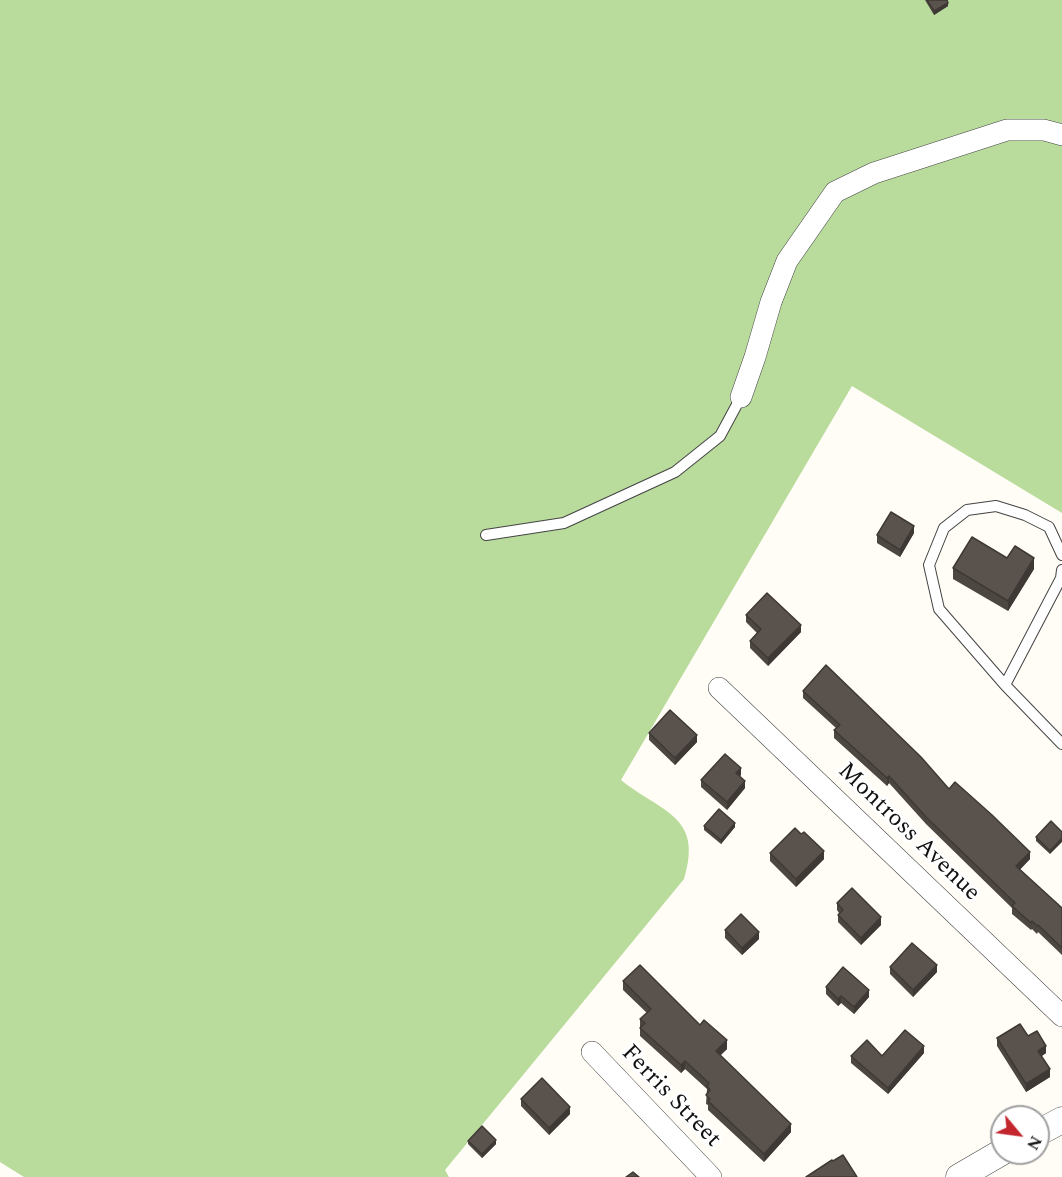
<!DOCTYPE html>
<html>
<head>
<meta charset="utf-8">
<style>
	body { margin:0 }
	#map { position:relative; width:1062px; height:1177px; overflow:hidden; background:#fffdf5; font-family:Spectral,serif }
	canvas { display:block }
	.north { position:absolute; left:990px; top:1105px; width:60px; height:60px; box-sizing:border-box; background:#fff; border:2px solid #a0a0a0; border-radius:50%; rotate:119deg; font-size:16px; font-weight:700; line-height:24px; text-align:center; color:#111 }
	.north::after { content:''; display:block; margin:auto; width:21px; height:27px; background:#c4262e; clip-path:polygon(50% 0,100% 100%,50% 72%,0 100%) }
</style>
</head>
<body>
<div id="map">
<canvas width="1062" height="1177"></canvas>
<div class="north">N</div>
</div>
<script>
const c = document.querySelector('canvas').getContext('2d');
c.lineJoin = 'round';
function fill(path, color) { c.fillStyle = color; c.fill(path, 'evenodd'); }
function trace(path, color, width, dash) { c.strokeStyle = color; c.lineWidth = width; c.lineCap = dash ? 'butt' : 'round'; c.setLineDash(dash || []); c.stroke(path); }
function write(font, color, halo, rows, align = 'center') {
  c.font = font + ' Spectral,serif'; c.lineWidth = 6; c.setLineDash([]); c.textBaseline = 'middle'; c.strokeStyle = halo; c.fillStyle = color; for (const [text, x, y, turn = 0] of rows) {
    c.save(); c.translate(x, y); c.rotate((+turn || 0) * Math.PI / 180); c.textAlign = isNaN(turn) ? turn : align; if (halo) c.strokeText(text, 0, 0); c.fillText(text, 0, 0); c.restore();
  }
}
const forest = new Path2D(`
	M0,0H1062V513L852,386L621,780C660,812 704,815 684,879L445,1170L449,1177H24L0,1162Z`);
const service = new Path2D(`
	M486,535L564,523L675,472L720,436L741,397
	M1062,555L1049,527L1025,515L996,506L967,510L944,528L929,565L939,609L1005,685L1062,744
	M1005,685L1061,578L1062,570`);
const minor = new Path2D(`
	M741,397L755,357L771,302L787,261L835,192L874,173L1007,130H1044L1062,135
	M719,688L1062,1016
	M592,1052L711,1177`);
const tertiary = new Path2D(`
	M1038,1133L1062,1120
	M959,1177L1002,1152`);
const wall = new Path2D(`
	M925,0H947L948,6L934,15Z
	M914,533L900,557L877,543V535Z
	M1007,558L1034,569L1008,611L953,579V568Z
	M746,615L801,632L768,666L750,648V641L757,633L746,622Z
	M803,691L949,789L1030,859L1019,870L1062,908V955L1038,932L1037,934L1032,929L1031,930L1012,914V908L926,824L889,783L887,786L834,738V730L836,728L803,698Z
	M649,733L697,742L675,765L649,740Z
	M741,775L740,776L745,788L727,810L701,787V780Z
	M1051,821L1050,854L1036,841V837Z
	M704,826L735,827L721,844L704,830Z
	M770,853L824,859L796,887L770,861Z
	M837,903L881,925L861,945L838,922V915L839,913L837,910Z
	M725,930L759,939L742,955L725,938Z
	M890,967L937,972L913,997L890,974Z
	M623,981L700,1025L727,1049L720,1055L791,1132L764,1162L708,1110V1105L706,1104L707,1089L685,1069L681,1073L640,1036V1019L647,1013L623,990Z
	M826,987L869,997L854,1014L841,1003L838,1006L826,994Z
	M1028,1036L1046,1053L1041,1056L1050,1077L1026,1092L997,1046V1038Z
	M924,1053L888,1094L851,1063V1056Z
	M521,1099L570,1114L549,1135L521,1106Z
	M468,1141L496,1144L482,1158L468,1144Z`);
const shadedWall = new Path2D(`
	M948,3V6L934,15V11Z
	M914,526V533L900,557V550Z
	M1034,558V569L1008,611V601Z
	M801,625V632L768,666V658Z
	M697,735V742L675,765V758Z
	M741,768V775L736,780V773Z
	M889,776V783L887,786V778Z
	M745,781V788L727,810V802Z
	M735,823V827L721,844V840Z
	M1062,838V842L1050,854V851Z
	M824,851V859L796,887V879Z
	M1030,852V859L1016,874V866Z
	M881,917V925L861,945V938Z
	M759,932V939L742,955V948Z
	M937,965V972L913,997V990Z
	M869,990V997L854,1014V1007Z
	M841,996V1003L838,1006V999Z
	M727,1040V1049L716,1060V1051Z
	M924,1046V1053L888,1094V1088Z
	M1046,1046V1053L1038,1059V1051Z
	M685,1061V1069L681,1073V1065Z
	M1050,1069V1077L1026,1092V1084Z
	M570,1107V1114L549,1135V1128Z
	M791,1124V1132L764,1162V1154Z
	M496,1140V1144L482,1158V1154Z`);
const building = new Path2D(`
	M927,0H947L948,3L934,11Z
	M891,512L914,526L900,550L877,535Z
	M972,537L1007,558L1015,546L1034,558L1008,601L953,568Z
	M767,593L801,625L768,658L750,641L761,629L746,615Z
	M826,665L921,757L949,789L955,782L992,815L1030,852L1016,866L1062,908V948L1038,925L1037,926L1032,921L1031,923L1012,906L1015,903L926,817L889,776L887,778L834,730L840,725L803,691Z
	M670,710L697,735L675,758L649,733Z
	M725,754L741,768L736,773L745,781L727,802L701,780Z
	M719,809L735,823L721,840L704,826Z
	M1051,821L1062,832V838L1050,851L1036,837Z
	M795,828L801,834L804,832L824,851L796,879L770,853Z
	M852,888L881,917L861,938L838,915L843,910L837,903Z
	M741,914L759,932L742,948L725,930Z
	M912,943L937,965L913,990L890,967Z
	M640,965L700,1025L704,1020L727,1040L716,1051L791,1124L764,1154L708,1101L710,1099L706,1095L710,1090L707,1086L709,1083L685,1061L681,1065L640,1028L645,1023L640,1019L651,1009L623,981Z
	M843,967L869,990L854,1007L841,996L838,999L826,987Z
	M1020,1024L1028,1036L1037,1031L1046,1046L1038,1051L1050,1069L1026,1084L997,1038Z
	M905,1030L924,1046L888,1088L851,1056L867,1040L882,1056Z
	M542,1078L570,1107L549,1128L521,1099Z
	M482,1126L496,1140L482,1154L468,1141Z
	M843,1155L857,1177H806L832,1160L833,1161Z
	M633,1172L639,1177H626Z`);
const streetNames = [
	["Montross Avenue",908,833,44],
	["Ferris Street",670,1097,46]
];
fill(forest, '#b9dc9c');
trace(service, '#444', 12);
trace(minor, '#444', 22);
trace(tertiary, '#444', 27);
trace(service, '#fff', 10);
trace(minor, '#fff', 21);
trace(tertiary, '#fff', 26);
fill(wall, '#4d4742');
fill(shadedWall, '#3f3936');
fill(building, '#5a524d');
trace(building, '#3f3936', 1.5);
write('24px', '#111', '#fff', streetNames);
</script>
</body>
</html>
